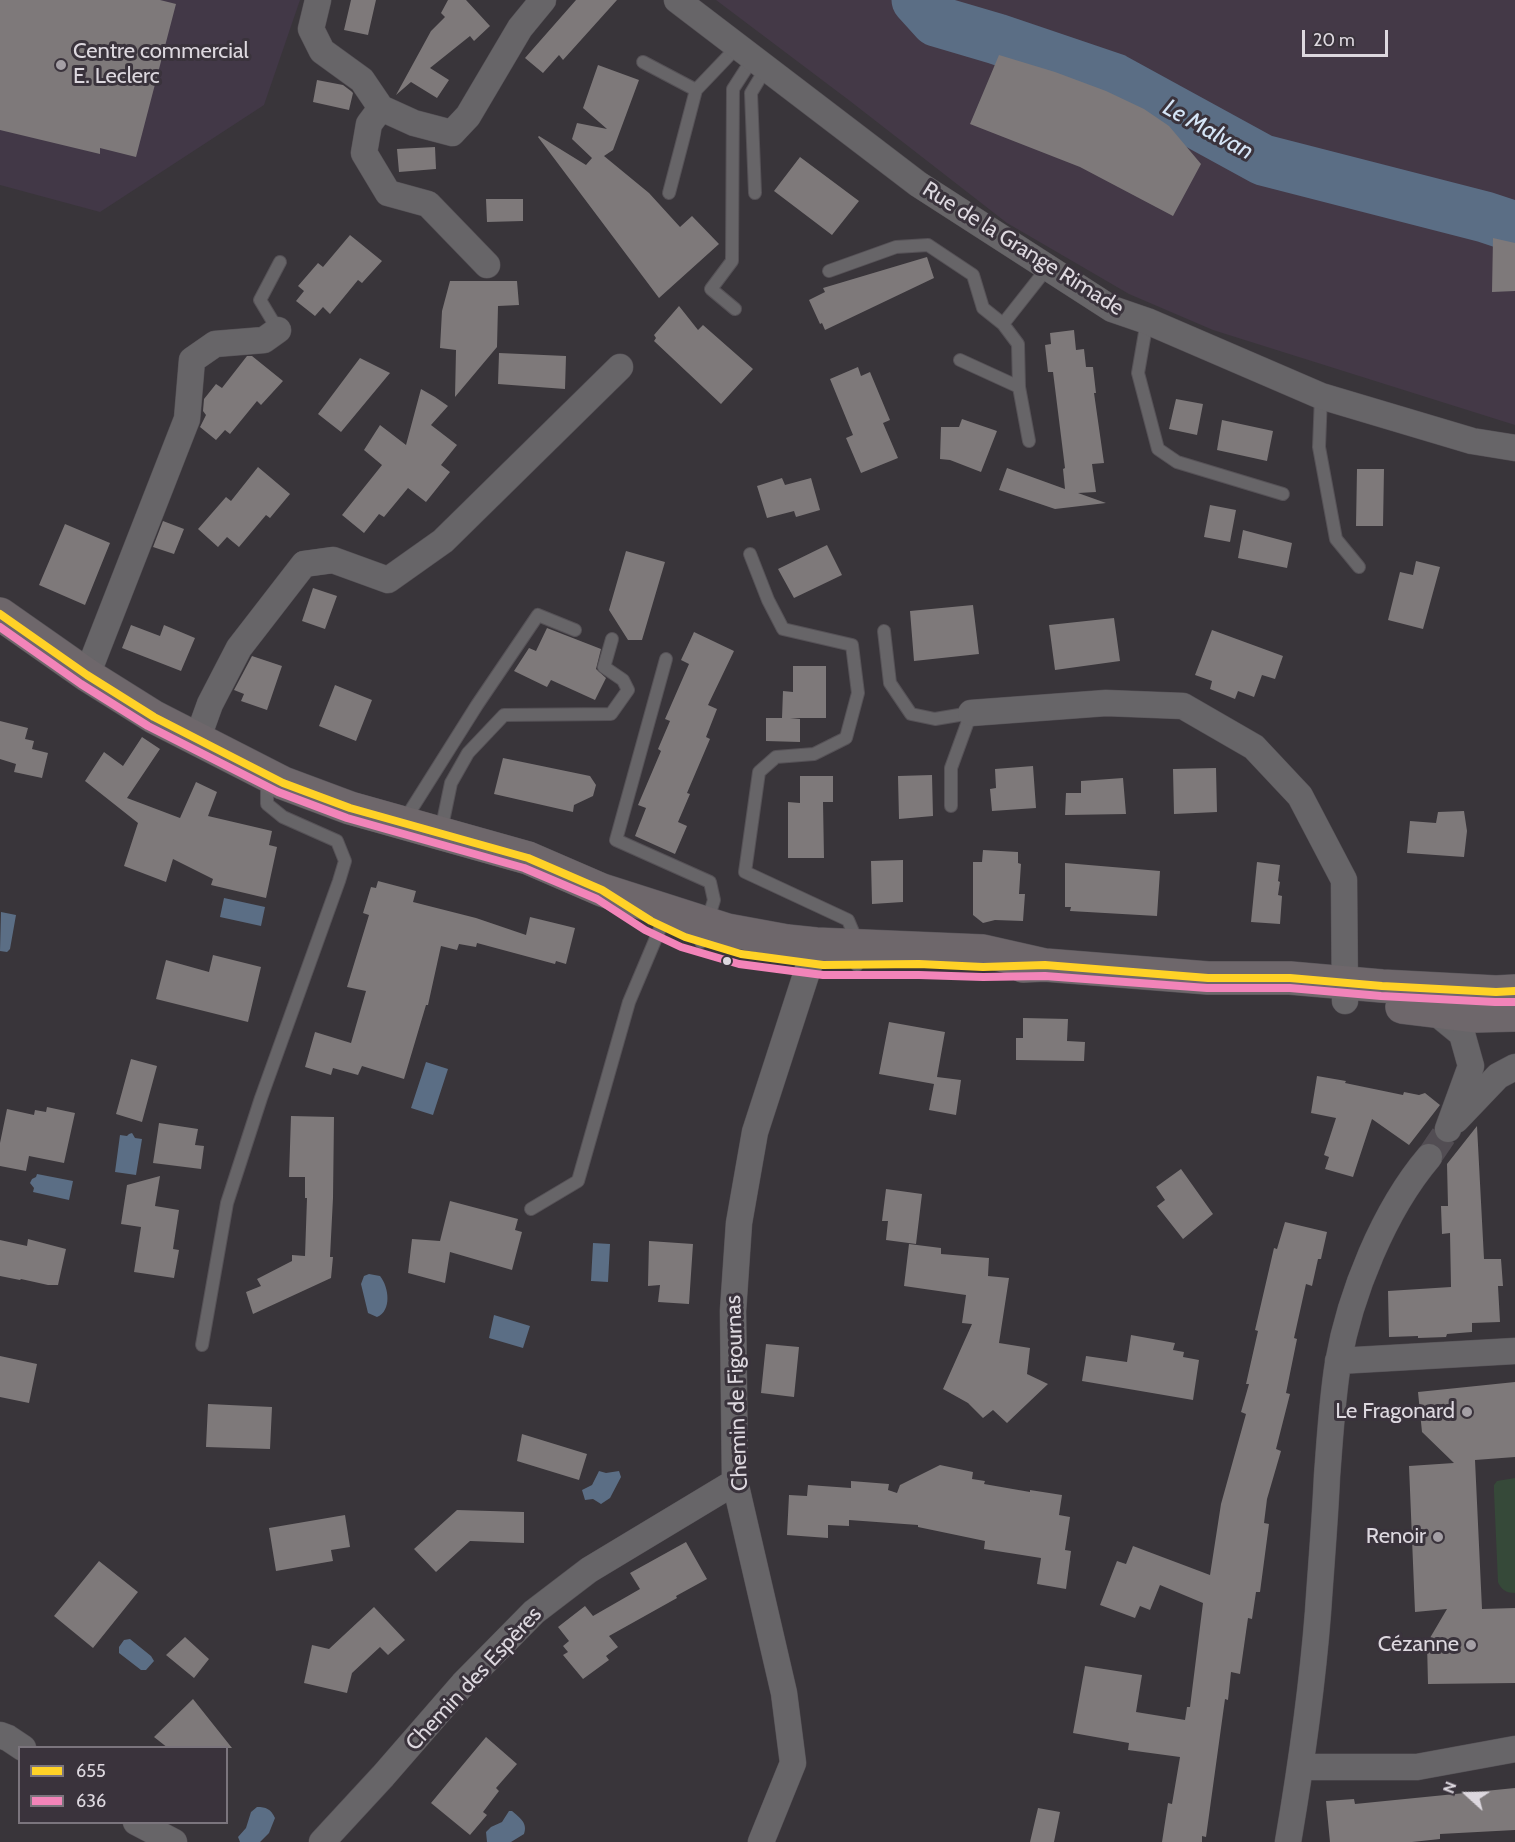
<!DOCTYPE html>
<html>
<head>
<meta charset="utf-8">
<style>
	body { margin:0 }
	#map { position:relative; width:1515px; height:1842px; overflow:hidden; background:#39353a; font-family:Cabin,sans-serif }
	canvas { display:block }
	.legend { position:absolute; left:18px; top:1746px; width:210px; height:78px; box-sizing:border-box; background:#3a333c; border:2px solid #7b757d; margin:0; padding:8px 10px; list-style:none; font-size:18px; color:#ddd8df }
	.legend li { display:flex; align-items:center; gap:12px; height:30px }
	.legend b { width:30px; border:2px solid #7b757d }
	.north { position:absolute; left:1437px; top:1764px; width:60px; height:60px; -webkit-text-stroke:4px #3a333c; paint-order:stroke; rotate:291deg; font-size:16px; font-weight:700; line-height:24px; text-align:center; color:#ddd8df }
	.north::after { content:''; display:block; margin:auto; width:21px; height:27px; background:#ddd8df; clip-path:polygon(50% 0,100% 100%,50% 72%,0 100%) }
	.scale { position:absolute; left:1302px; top:30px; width:86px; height:27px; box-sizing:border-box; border:3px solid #ddd8df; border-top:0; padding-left:8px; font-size:18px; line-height:21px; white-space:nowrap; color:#ddd8df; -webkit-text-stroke:4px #3a333c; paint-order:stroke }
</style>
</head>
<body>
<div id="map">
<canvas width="1515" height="1842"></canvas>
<ul class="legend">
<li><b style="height:8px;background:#ffd227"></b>655</li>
<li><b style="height:8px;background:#f284b9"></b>636</li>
</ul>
<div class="north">N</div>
<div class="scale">20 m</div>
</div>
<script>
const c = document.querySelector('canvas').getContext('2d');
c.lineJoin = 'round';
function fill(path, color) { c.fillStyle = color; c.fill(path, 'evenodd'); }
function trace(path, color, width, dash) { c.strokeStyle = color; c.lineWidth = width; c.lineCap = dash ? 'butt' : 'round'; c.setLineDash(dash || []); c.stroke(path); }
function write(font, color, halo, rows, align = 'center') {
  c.font = font + ' Cabin,sans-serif'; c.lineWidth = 6; c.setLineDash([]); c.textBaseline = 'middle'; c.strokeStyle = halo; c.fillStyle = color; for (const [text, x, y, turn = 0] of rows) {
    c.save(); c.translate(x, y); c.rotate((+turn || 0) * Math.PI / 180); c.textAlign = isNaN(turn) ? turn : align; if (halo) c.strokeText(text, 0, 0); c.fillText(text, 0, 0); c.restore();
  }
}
const commercial = new Path2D(`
	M0,0H300L264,105L100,212L0,185Z`);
const built = new Path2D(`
	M716,0H1515V425L1213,330L1129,294L1007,223L850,101Z`);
const green = new Path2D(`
	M1515,1478V1593C1507,1593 1501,1590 1498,1582L1494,1492V1485L1497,1481Z`);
const water = new Path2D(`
	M224,898L265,907L261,926L220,917Z
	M1,912L16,915L10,949L7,952L0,951Z
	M426,1062L448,1069L433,1115L411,1108Z
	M132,1133L135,1138L142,1139L136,1175L115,1172L120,1135L127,1136L129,1134Z
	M37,1174L73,1181L69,1200L33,1192L34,1188L30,1183L32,1179L36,1177Z
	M593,1243L610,1244L608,1282L591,1281Z
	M369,1274L380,1276C389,1287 392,1311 377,1317L368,1313L361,1284L364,1276Z
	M494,1315L530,1326L523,1348L489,1338Z
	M599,1471L606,1473L619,1471L621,1477L610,1498L601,1504L593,1499L585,1500L582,1490L592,1485Z
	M130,1639L151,1656L154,1661L146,1670H141L119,1653V1647L124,1640Z
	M257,1807C266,1807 271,1809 275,1818L269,1833L260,1842H240L238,1837L246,1828L251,1812Z
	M509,1811H512C520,1818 528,1823 524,1834L511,1842H487L486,1832L491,1827L502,1822Z`);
const river = new Path2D(`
	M917,0L936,21L997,39L1115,79L1263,160L1485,217L1515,227`);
const building = new Path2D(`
	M0,0H160L176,4L136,157L100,148V154L0,130Z
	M351,0H376L368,35L344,30Z
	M448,0H466L490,26L474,41L470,36L430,68L449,80L437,98L411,82L396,95L431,31L445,17L441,13Z
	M576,0H617L563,60L559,55L543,73L525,58Z
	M999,55L1055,72L1106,91L1144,109L1169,126L1201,164L1173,216L1080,167L970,124Z
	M598,65L639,80L613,150L604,156L649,193L680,227L692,216L719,244L659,298L538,137L539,136L586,165L592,158L572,139L577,123L607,129L583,108Z
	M317,80L343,85L351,91L353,93L349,110L313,102Z
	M435,147L436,169L399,172L397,149Z
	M800,157L859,201L832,235L774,191Z
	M486,199H523V221L487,222Z
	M350,235L382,261L362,283L358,280L330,314L323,307L315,316L296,301L304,291L298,286L318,263L323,267Z
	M1493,238L1515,243V291L1492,292Z
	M927,257L934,278L825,330L822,323L820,324L809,300L825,292L823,288Z
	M450,281H517L519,305L498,306L497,347L455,397L456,350L440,348L442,311Z
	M679,306L698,330L703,325L753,369L721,404L654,341L656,338L654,335Z
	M1074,330L1076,350L1084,349L1086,367H1093L1096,393H1094L1104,463L1092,464L1096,492L1078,493L1106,503L1055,509L999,490L1007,468L1065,489L1063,469L1065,468L1053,372H1048L1045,345L1051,344L1050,333Z
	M499,353L566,356L565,389L498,384Z
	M247,356H252L283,381L261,405L257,401L230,434L225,430L216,440L200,427L206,415L203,411L204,399L216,384L222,388Z
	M360,358L390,373L341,432L318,414Z
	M858,367L861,376L870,372L890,420L883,423L898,458L861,473L846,438L853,435L830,379Z
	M421,389L435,397L448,406L431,425L457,445L441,465L450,472L426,502L408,488L384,517L379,514L364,533L342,515L382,465L364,450L380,425L406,445Z
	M1176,399L1203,404L1197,435L1169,429Z
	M962,419L997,431L981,472L950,460L940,459L941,427H959Z
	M1222,420L1273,431L1267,461L1217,450Z
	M258,467L290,494L270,518L266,515L239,547L227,537L218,547L198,529L226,497L231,501Z
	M1357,469H1384L1383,526H1356Z
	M782,478L785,485L811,478L820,510L796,517L794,511L767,518L757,486Z
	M1210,505L1236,510L1230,542L1204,537Z
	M163,521L184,529L174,554L153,547Z
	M65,524L110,543L85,605L39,585Z
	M1243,530L1292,543L1287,568L1238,558Z
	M827,545L842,575L794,598L778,569Z
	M626,551L665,562L642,640H628L609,610Z
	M1416,561L1440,567L1423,629L1388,620L1400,572L1413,575Z
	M313,588L337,596L325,629L302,621Z
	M973,605L979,654L914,661L910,611Z
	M1114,618L1120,661L1055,670L1049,625Z
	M131,625L160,636L164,625L195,638L181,671L122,648Z
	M547,628L601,649L596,669L606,678L595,700L551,680L547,687L514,671L529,648L536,651Z
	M1212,630L1283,656L1275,679L1262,675L1254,697L1238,691L1235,699L1210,689L1212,681L1195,675Z
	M694,632L734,651L708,705L717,709L706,737L710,739L687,793L690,794L678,822L687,826L675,854L635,836L646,808L638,805L661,751L658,749L670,721L665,719L689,664L681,660Z
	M252,656L282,666L267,710L241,701L244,694L234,690Z
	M793,666H826V718H790L800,719V742L766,741V718H782L783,691L793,692Z
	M335,685L372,700L356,741L319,726Z
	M0,721L28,728L25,739L34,741L32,749L48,753L42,778L14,772L16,764L0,759Z
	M142,737L160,749L127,798L180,818L196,782L217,792L208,816L272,831L269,845L277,847L266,898L211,885L213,879L173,859L166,882L124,866L138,823L85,781L104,752L123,766Z
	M503,758L590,776L596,785L593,796L574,805L573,812L494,794Z
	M1033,766L1036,808L992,811L990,789L996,788L995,769Z
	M1216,768L1217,812L1174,814L1173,769Z
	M932,775L933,816L899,819L898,776Z
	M800,776H833V802H823L824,858H788V802L800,803Z
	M1123,778L1126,814L1065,815L1066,793H1081V781Z
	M1464,811L1467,831L1464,857L1407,853L1410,821L1436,823L1438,812Z
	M983,850L1018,852V863L1021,864L1019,894H1025L1023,921L995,920L983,923L973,915V862H982Z
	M903,860V902L872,904L871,861Z
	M1257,862L1280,865L1278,881L1280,882L1278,895L1282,896L1280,924L1251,922Z
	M1065,863L1160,871L1157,916L1070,911L1071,907H1065Z
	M378,881L416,891L413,902L476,918L526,935L530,917L575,928L566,964L556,961L555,964L477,943L476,947L459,944L457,950L441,946L428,1005H426L404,1079L362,1066L358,1075L333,1068L331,1075L305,1067L315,1032L351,1043L366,991L347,987L369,915L363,913L371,887L376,888Z
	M213,955L261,967L248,1022L156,999L166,960L209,972Z
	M1023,1018L1068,1019L1067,1041L1085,1042L1084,1061L1016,1060V1038H1023Z
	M889,1022L945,1032L937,1077L961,1080L956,1115L929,1110L934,1084L879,1074Z
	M131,1059L157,1066L142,1122L116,1114Z
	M1317,1076L1346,1081L1345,1083L1403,1095L1404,1092L1419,1095L1425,1093L1440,1105L1409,1145L1372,1119L1353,1177L1325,1169L1329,1157L1324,1155L1336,1118L1311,1113Z
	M47,1107L75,1113L64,1163L29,1156L26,1171L0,1166V1143L7,1109L34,1115L35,1110L46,1112Z
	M291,1116L334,1117L333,1198L330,1257H333L331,1278L253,1314L246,1292L261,1286L257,1279L292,1261V1255L305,1256L307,1198H305V1177H289Z
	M159,1123L198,1129L195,1145L204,1146L201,1169L153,1163Z
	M1477,1126L1484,1259H1501L1503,1286H1498L1500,1322L1472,1323V1332L1447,1334L1446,1337L1418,1338V1336L1389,1337L1388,1291L1451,1287L1450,1233L1442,1234L1441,1206H1448L1447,1164Z
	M1181,1169L1213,1214L1183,1239L1157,1206L1165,1200L1156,1187Z
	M160,1176L155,1206L179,1210L173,1249L179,1250L174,1278L134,1272L141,1227L121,1224L127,1185Z
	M886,1189L922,1194L916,1244L886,1240L888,1221H882Z
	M450,1201L518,1219L515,1230L522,1232L512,1270L450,1252L445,1283L408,1273L412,1239L440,1241Z
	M1285,1222L1327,1232L1321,1259H1318L1312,1286L1306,1284L1294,1338L1297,1339L1286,1393L1290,1394L1276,1449L1281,1451L1267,1499L1264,1523L1269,1524L1260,1592H1256L1252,1619L1248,1618L1240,1674L1231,1672L1228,1700L1225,1699L1206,1837L1202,1836V1842H1162L1168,1803L1172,1804L1180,1757L1128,1750L1129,1743L1073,1733L1085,1666L1142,1675L1136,1712L1185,1720L1187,1707H1190L1203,1603L1160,1585L1150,1610L1140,1606L1135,1618L1100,1605L1117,1561L1126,1564L1133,1546L1210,1575L1221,1504L1246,1414L1241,1412L1249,1384H1246L1258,1331L1255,1330L1274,1248L1277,1249Z
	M28,1239L66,1249L58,1285H48L21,1279L20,1280L0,1276V1240L27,1246Z
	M649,1241L693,1244L689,1304L658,1302L660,1285L648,1286Z
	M909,1244L941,1248V1254L989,1258L988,1276L1009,1278L999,1343L1030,1348L1027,1374L1048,1384L1007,1423L993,1410L983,1418L968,1403L943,1389L972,1324L962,1323L966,1295L904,1286Z
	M1131,1335L1175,1343L1173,1350L1184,1352L1183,1357L1199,1360L1193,1400L1082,1381L1086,1356L1127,1362Z
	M766,1344L799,1347L794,1397L761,1393Z
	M0,1356L37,1364L29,1403L0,1397Z
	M1515,1382V1457L1475,1460L1482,1609L1515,1608V1683L1428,1684L1427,1643L1447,1609L1415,1612L1409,1466L1454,1463L1422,1432L1418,1392Z
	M208,1404L272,1407L270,1449L206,1447Z
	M522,1434L587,1454L579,1480L517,1461Z
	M940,1465L973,1472L972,1479L985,1481L984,1484L1030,1492V1490L1062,1495L1059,1515L1070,1517L1065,1550L1071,1551L1066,1589L1037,1584L1041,1558L984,1549L985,1541L918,1527V1525L849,1520V1526L828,1525V1538L787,1535L789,1495L807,1496L808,1485L851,1488V1481L889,1484L888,1490L897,1493L900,1485Z
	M457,1510L524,1512V1543L470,1541L436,1572L414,1549Z
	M345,1515L350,1547L331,1550L333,1561L276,1571L269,1528Z
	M686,1542L707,1579L676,1596L677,1598L609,1636L618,1647L606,1656L609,1660L583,1679L563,1655L568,1652L563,1646L569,1641L558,1627L585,1606L593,1616L640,1589L630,1573Z
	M99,1561L138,1592L93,1648L54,1616Z
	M374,1607L405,1640L388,1655L380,1647L352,1673L347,1693L304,1683L312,1645L329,1649Z
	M185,1637L209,1659L194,1678L166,1655Z
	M193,1699L232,1748H168L154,1737Z
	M486,1737L517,1764L496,1788L499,1791L483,1812L487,1815L470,1835L431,1803Z
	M1515,1788V1830L1440,1834V1839L1412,1842H1330L1326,1801L1354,1799L1355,1804Z
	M1038,1808L1060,1812L1054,1842H1030Z`);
const minorTunnel = new Path2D(`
	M1429,1157L1448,1129`);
const service = new Path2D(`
	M643,62L696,90L738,46
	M669,193L696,90
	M755,193L751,93L766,68
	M829,271L896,247L928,245L973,275L983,308L1003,324
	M735,309L711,289L732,261L733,89L753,58
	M1147,321L1138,373L1158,449L1177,462L1283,494
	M278,330L260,300L280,262
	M960,360L1019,387L1018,344L1003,324L1048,267
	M1019,387L1029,441
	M1321,396L1319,447L1336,539L1359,567
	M750,554L768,600L783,629L852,645L858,693L846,738L814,754L776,757L759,772L745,872L848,920L859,946L857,965
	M884,631L890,683L911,714L935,719L971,713L951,768V806
	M666,659L616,840L710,882L714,900L701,942
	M404,821L477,705L538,615L575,630
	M441,831L451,783L468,753L504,715L611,714L628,690L623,680L604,667L612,639
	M531,1209L578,1181L629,1002L667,912
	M202,1345L227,1203L261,1098L339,881L345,861L337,841L283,817L267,804V779`);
const minor = new Path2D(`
	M318,0L311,29L322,51L362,80L381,108
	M677,0L918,184L1112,309L1147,321L1321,396L1472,441L1515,448
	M487,265L428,204L388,193L364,153L369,124L381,108L414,123L452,133L468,116L520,28L543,0
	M87,675L187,419L192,360L215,344L264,340L278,330
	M971,713L1106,703L1183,706L1254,747L1300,796L1344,880L1345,1001
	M197,740L210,704L239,648L304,564L333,560L388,580L443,541L620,367
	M1434,1011L1462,1034L1471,1066L1448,1129
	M1456,1120L1498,1076L1515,1067
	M1338,1361L1515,1351
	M0,1735L8,1738L23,1748
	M1300,1767H1417L1515,1749
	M136,1822L174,1842
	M322,1842L383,1776L463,1684L534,1612L589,1570L735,1482
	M761,1842L793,1763L784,1693L735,1482L733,1311L739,1223L755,1132L816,944
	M1288,1842C1301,1766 1312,1689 1318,1612C1321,1567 1325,1521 1327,1476C1330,1438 1332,1400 1338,1363C1350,1294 1384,1210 1429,1157`);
const secondary = new Path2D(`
	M0,614L87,675L154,717L283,783L350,808L528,858L602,890L727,930L787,941L816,944L983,951L1045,965
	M1023,966L1045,965L1208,978H1290L1382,986L1496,992L1515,991
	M1402,1007L1476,1016L1515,1015`);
const bus1 = new Path2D(`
	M0,614L87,675L154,717L283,783L350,808L528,858L602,890L651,921L685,937L741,954L823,965L919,964L983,967L1045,965L1208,978H1290L1382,986L1496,992L1515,991`);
const bus2 = new Path2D(`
	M0,627L81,684L148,726L278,792L347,818L524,868L597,899L645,930L681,947L739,964L823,975H919L983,977L1045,976L1207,988H1290L1381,996L1495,1002H1515`);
const markers = [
	[61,65,6,"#a49fa5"],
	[727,961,5,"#ddd8df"],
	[1467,1412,6,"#a49fa5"],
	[1438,1537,6,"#a49fa5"],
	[1471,1645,6,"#a49fa5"]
];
const poiNames = [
	["Centre commercial",73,52,"left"],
	["E. Leclerc",73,77,"left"],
	["Le Fragonard",1455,1412],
	["Renoir",1426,1537],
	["Cézanne",1459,1645]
];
const streetNames = [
	["Rue de la Grange Rimade",1023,249,32],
	["Chemin de Figournas",737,1393,-92],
	["Chemin des Espères",474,1679,-47]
];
const waterNames = [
	["Le Malvan",1208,130,29]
];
fill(commercial, '#423847');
fill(built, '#443947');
fill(green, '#364939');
fill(water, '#5b6e85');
trace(river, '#5b6e85', 51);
fill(building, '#7e797a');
trace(minorTunnel, '#524d53', 26, [26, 13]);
trace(service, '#565257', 14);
trace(minor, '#565257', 27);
trace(secondary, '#565257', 34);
trace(service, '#676568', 12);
trace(minor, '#676568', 26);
trace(secondary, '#6e676b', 33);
trace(bus1, '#ffd227', 8);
trace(bus2, '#f284b9', 8);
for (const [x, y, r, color] of markers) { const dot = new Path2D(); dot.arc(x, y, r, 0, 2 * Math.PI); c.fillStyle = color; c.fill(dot); trace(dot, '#3a333c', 2); }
write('22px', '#ddd8df', '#3a333c', poiNames, 'right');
write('22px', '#ddd8df', '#3a333c', streetNames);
write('italic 24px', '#d5e5f7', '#3a333c', waterNames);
</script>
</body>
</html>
